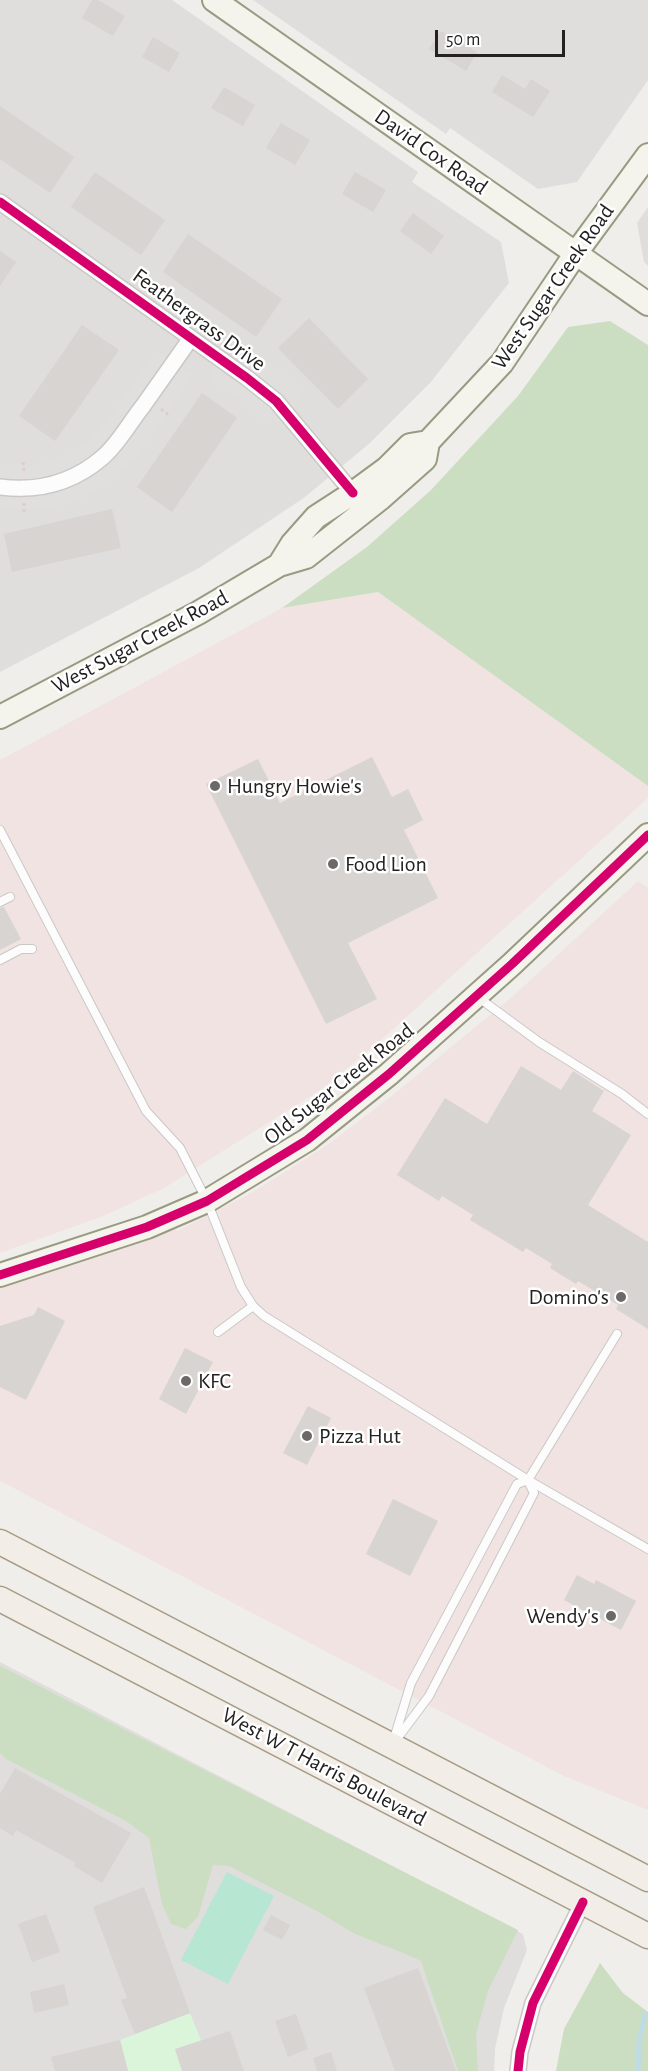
<!DOCTYPE html>
<html>
<head>
<meta charset="utf-8">
<style>
	body { margin:0 }
	#map { position:relative; width:648px; height:2071px; overflow:hidden; background:#f0eeeb; font-family:"Alegreya Sans",sans-serif }
	canvas { display:block }
	.scale { position:absolute; left:435px; top:30px; width:130px; height:27px; box-sizing:border-box; border:3px solid #222; border-top:0; padding-left:8px; font-size:18px; line-height:21px; white-space:nowrap; color:#222; -webkit-text-stroke:4px #fff; paint-order:stroke }
</style>
</head>
<body>
<div id="map">
<canvas width="648" height="2071"></canvas>
<div class="scale">50 m</div>
</div>
<script>
const g = document.querySelector('canvas').getContext('2d');
g.lineJoin = 'round';
function paint(path, color) { g.fillStyle = color; g.fill(path, 'evenodd'); }
function stroke(path, color, width, dash) { g.strokeStyle = color; g.lineWidth = width; g.lineCap = dash ? 'butt' : 'round'; g.setLineDash(dash || []); g.stroke(path); }
function write(font, color, halo, rows, align = 'center') {
  g.font = font + ' "Alegreya Sans",sans-serif'; g.lineWidth = 5; g.setLineDash([]); g.textBaseline = 'middle'; g.strokeStyle = halo; g.fillStyle = color; for (const [text, x, y, turn = 0] of rows) {
    g.save(); g.translate(x, y); g.rotate((+turn || 0) * Math.PI / 180); g.textAlign = isNaN(turn) ? turn : align; if (halo) g.strokeText(text, 0, 0); g.fillText(text, 0, 0); g.restore();
  }
}
paint(new Path2D(`
	M0,0H172L418,172L412,182L501,242L509,283L430,383L370,443L305,497L199,568L0,672Z
	M253,0H648V80L577,182L538,189L450,128L446,134Z
	M648,207V266L644,262L637,223Z
	M0,1662L523,1934L527,1950L504,2008L495,2049L494,2071H0Z`), '#dfdedc');
paint(new Path2D(`
	M378,592L648,786V798L380,1041L322,1089L164,1188L101,1217L0,1253V760L282,608Z
	M638,881L648,888V1810L564,1776L0,1481V1288L173,1224L177,1231L253,1192L326,1146L394,1094L513,996Z`), '#f1e3e1');
paint(new Path2D(`
	M610,321L648,345V786L378,592L282,608L367,547L431,490L518,396L568,327Z
	M0,1666L518,1930L488,1991L476,2034L478,2071H458L421,1961L401,1952L355,1934L317,1911L229,1866L213,1865L198,1917L186,1929L171,1924L162,1904L149,1838L126,1821L6,1759L0,1753Z
	M600,1963L623,1993L648,2012V2071H556L564,2029Z`), '#cbdec1');
paint(new Path2D(`
	M190,2013L201,2040L182,2071H128L120,2040Z`), '#daf5da');
paint(new Path2D(`
	M227,1872L274,1896L228,1984L181,1960Z`), '#b7e6d2');
paint(new Path2D(`
	M200,317L279,371L303,394L291,405L274,414L265,422L257,413L244,403L208,379L216,367L197,354L192,330Z
	M156,351L193,376L136,458L95,492L81,498L59,506L39,509L0,510V464L29,465L45,462L73,452L89,440L105,424Z`), '#e0dfde');
stroke(new Path2D(`
	M638,2071L639,2040L645,2014`), '#bfdbe3', 5);
paint(new Path2D(`
	M92,0H98L125,16L113,36L82,18Z
	M441,31L477,52L466,71L429,49Z
	M153,37L180,53L169,72L142,57Z
	M502,75L525,89L531,79L550,91L533,117L492,92Z
	M224,87L255,105L243,126L211,108Z
	M0,106L74,157L50,193L0,159Z
	M281,123L310,140L295,165L266,148Z
	M95,172L165,220L141,255L71,207Z
	M355,172L386,190L373,212L342,194Z
	M413,213L444,236L431,254L400,231Z
	M188,234L282,299L256,337L163,272Z
	M0,251L16,262L0,286Z
	M309,318L368,379L338,409L278,348Z
	M82,325L119,350L55,441L19,416Z
	M202,393L237,418L172,512L137,487Z
	M112,509L121,548L12,572L4,534Z
	M372,757L392,797L408,789L423,820L404,830L438,898L348,943L377,999L326,1024L206,784L258,759L280,803Z
	M4,907L21,939L0,950V908Z
	M521,1066L561,1090L573,1071L604,1091L592,1111L631,1135L588,1205L648,1242V1329L616,1309L618,1305L578,1281L576,1284L550,1268L552,1264L526,1248L523,1252L470,1220L473,1215L442,1196L439,1201L397,1175L445,1098L487,1124Z
	M38,1307L65,1321L26,1400L0,1387V1326L34,1315Z
	M185,1348L213,1362L186,1414L159,1399Z
	M308,1406L331,1418L307,1465L283,1453Z
	M393,1499L438,1521L410,1576L366,1554Z
	M577,1575L594,1584L596,1580L636,1601L621,1630L564,1600Z
	M15,1768L131,1833L102,1883L74,1866L76,1863L16,1830L13,1836L0,1828V1794Z
	M144,1887L190,2013L135,2034L121,2000L127,1998L93,1907Z
	M46,1914L60,1952L32,1962L18,1924Z
	M271,1915L290,1925L282,1940L263,1930Z
	M418,1968L456,2071H395L364,1988Z
	M64,1984L69,2005L34,2013L30,1992Z
	M296,2014L308,2049L288,2057L275,2021Z
	M230,2031L244,2071H182L175,2049Z
	M120,2040L128,2071H55L51,2057Z
	M331,2052L337,2071H317L313,2058Z`), '#d7d4d2');
const lane = new Path2D(`
	M0,830L146,1111L180,1148L207,1201L241,1287L253,1306L264,1316L528,1480L648,1549
	M0,902L10,897
	M0,960L21,949H32
	M479,998L539,1042L622,1094L648,1114
	M218,1332L253,1306
	M396,1740L429,1696L534,1493L528,1481
	M393,1742L411,1683L517,1484L528,1480L617,1334`);
const street = new Path2D(`
	M0,202L247,378L276,401L353,493
	M0,487C39,492 73,483 103,457C119,443 130,422 143,406C159,383 175,361 191,338
	M518,2071L520,2052L533,2003L583,1902`);
const secondary = new Path2D(`
	M214,0L648,304
	M279,565L292,544L316,517L353,493L387,468L410,445L428,442
	M0,717L198,613L279,565L306,557L381,498L425,459L428,442L502,363L576,253L648,155
	M0,1275L147,1227L207,1201L307,1140L389,1074L512,964L648,835`);
const primary = new Path2D(`
	M0,1542L648,1879
	M0,1599L648,1936`);
stroke(lane, '#c9c8c7', 10);
stroke(street, '#c9c8c7', 18);
stroke(secondary, '#999a82', 26);
stroke(primary, '#a79c86', 27);
stroke(new Path2D(`
	M161,409L170,416
	M23,462L24,472
	M24,503V514`), '#dccecd', 3, [3, 3]);
stroke(lane, '#fdfcfc', 8);
stroke(street, '#fdfcfc', 15);
stroke(secondary, '#f4f4ed', 22);
stroke(primary, '#f3ede7', 24);
stroke(new Path2D(`
	M0,202L247,378L276,401L353,493
	M0,1275L147,1227L207,1201L307,1140L389,1074L512,964L648,835
	M518,2071L520,2052L533,2003L583,1902`), '#d6006c', 9);
for (const [x, y, r, color] of [
	[215,786,6,"#6a6968"],
	[333,864,6,"#6a6968"],
	[621,1297,6,"#6a6968"],
	[186,1381,6,"#6a6968"],
	[307,1436,6,"#6a6968"],
	[611,1616,6,"#6a6968"]
]) { const dot = new Path2D(); dot.arc(x, y, r, 0, 2 * Math.PI); g.fillStyle = color; g.fill(dot); stroke(dot, '#fff', 2); }
write('22px', '#222', '#fff', [
	["David Cox Road",431,152,35],
	["West Sugar Creek Road",553,287,-55],
	["Feathergrass Drive",199,320,36],
	["West Sugar Creek Road",140,642,-28],
	["Old Sugar Creek Road",339,1084,-38],
	["West W T Harris Boulevard",324,1767,28]
]);
write('22px', '#222', '#fff', [
	["Hungry Howie's",227,786],
	["Food Lion",345,864],
	["Domino's",609,1297,"right"],
	["KFC",198,1381],
	["Pizza Hut",319,1436],
	["Wendy's",599,1616,"right"]
], 'left');
</script>
</body>
</html>
